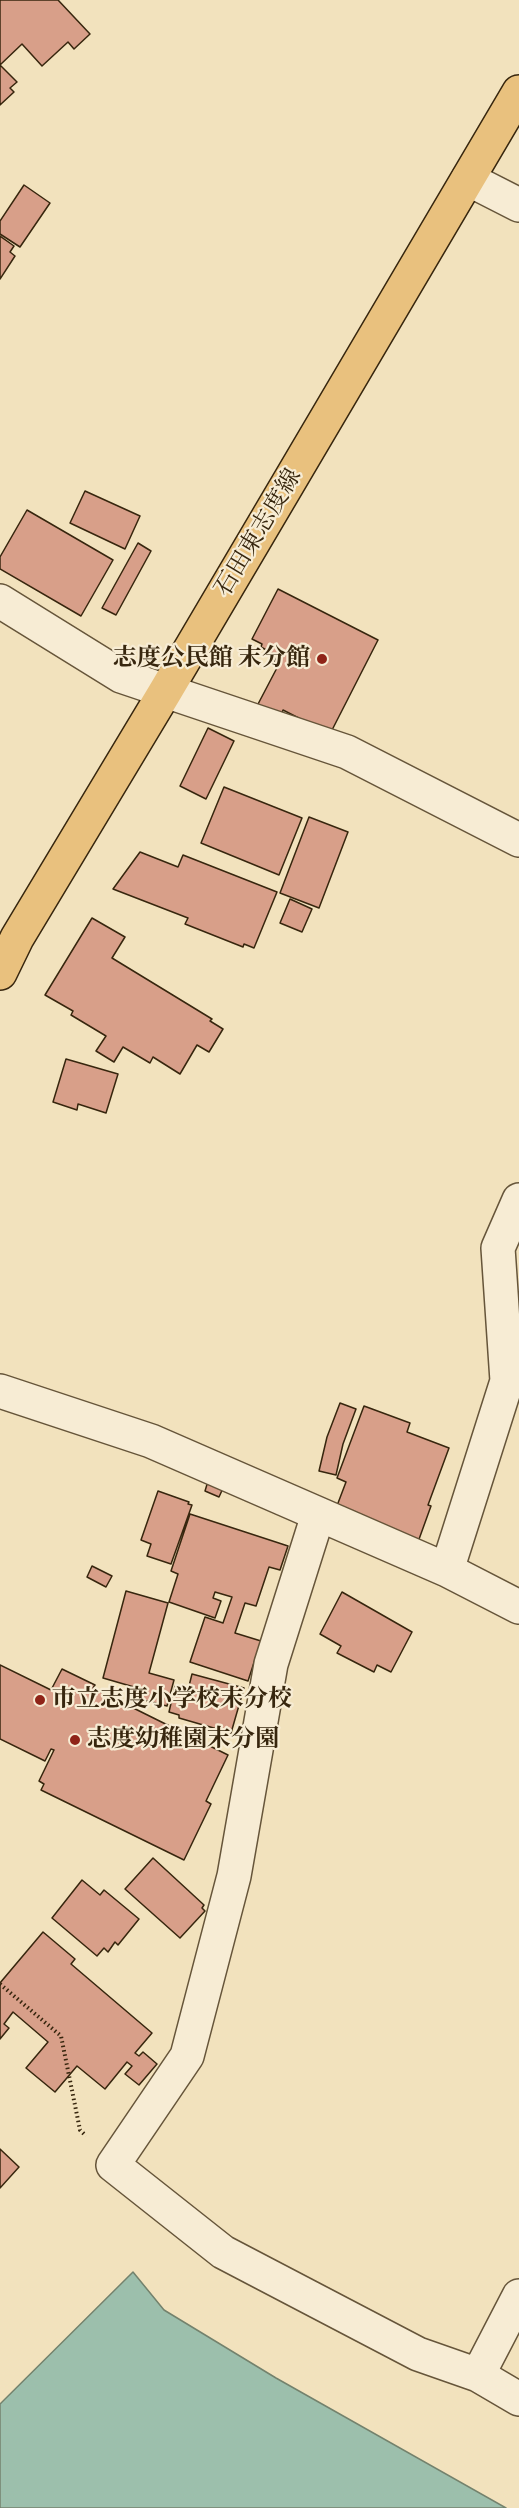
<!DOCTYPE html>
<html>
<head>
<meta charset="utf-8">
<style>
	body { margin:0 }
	canvas { display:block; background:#f2e2bd }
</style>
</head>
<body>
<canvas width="519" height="2508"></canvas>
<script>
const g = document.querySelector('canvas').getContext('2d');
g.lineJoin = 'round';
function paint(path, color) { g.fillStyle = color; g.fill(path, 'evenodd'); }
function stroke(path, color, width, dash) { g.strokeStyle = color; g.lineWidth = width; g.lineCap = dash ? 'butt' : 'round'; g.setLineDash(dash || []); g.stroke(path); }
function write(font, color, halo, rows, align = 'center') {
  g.font = font + ' "IM FELL Great Primer","Noto Serif JP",serif'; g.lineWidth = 4.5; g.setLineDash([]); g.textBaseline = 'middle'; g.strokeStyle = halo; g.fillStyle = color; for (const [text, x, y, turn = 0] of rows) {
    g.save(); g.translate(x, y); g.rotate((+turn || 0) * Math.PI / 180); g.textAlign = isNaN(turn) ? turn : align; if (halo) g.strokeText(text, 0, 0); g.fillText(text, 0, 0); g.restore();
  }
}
const water = new Path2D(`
	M133,2272L164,2310L276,2378L506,2508H0V2404Z`);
paint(water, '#9cbfac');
stroke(water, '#74826d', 1.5);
const building = new Path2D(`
	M0,0H58L90,34L74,49L68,42L42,66L22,44L0,65L17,82L10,88L14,92L0,105Z
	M24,185L50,203L20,247L0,234V221Z
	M0,236L14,246L10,252L15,256L0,279Z
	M85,491L140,516L125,549L70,523Z
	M27,510L113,560L81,616L0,569V557Z
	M138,543L151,551L116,615L102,608Z
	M278,589L378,640L330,734L283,710L280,718L257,706L279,664L274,662L277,656L261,647L262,644L252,639Z
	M208,728L234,741L206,799L180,786Z
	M224,787L302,818L279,875L201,843Z
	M309,817L348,832L319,908L280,893Z
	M140,852L178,867L183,855L277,892L254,948L244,944L243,947L185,924L188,918L113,889Z
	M290,899L312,909L302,932L280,923Z
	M92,918L125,937L112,958L212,1019L210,1021L223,1029L209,1052L197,1045L180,1074L153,1057L150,1063L123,1047L114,1062L96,1051L106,1036L71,1015L73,1011L45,995Z
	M66,1059L118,1074L106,1113L78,1104L77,1110L53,1102Z
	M340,1403L356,1409L343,1444L336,1475L319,1471L327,1437Z
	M364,1406L410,1423L407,1432L449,1448L428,1505L431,1506L418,1542L335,1511L346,1482L337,1478Z
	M208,1481L224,1486L219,1497L205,1491Z
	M158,1491L189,1502L188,1504L192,1505L171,1564L147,1556L151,1544L141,1540Z
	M190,1514L288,1546L280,1570L269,1567L256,1606L245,1603L235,1633L261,1641L248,1681L190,1662L205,1617L223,1623L232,1597L215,1592L213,1598L221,1601L215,1618L169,1602L178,1574L171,1571Z
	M92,1566L112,1576L106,1587L87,1577Z
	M126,1591L168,1603L149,1673L174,1680L167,1706L132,1697L134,1687L103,1678Z
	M342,1592L412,1632L391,1672L377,1665L374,1672L337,1653L341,1646L320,1634Z
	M0,1665L51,1690L62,1669L95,1685L93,1688L228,1755L206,1801L211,1804L184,1860L41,1790L44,1784L39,1781L54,1750L51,1749L45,1761L0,1739Z
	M192,1674L244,1688L231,1733L179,1718V1715L169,1712L175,1686L188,1690Z
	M153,1858L204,1905L202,1908L205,1911L180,1938L125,1889Z
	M82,1880L100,1895L104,1890L139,1919L118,1945L115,1942L108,1952L104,1948L97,1956L52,1918Z
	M43,1932L75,1959L71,1964L152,2033L135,2053L139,2056L143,2052L157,2064L139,2085L125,2074L132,2066L127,2062L105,2089L77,2066L55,2092L26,2068L48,2042L13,2012L4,2024L9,2028L0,2039V1983Z
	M0,2149L19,2167L0,2188Z`);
paint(building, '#d89f89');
stroke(building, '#37260e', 1.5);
const minor = new Path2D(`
	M468,179L519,205
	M0,601L121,676L347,752L519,840
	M0,1391L151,1441L447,1570L519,1607
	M318,1515L271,1664L234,1876L187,2056L113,2165L223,2252L418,2354L478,2375L519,2399
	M447,1570L507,1381L498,1248L519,1200
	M478,2375L519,2296`);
const major = new Path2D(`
	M0,973L17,938L165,692L519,92`);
stroke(minor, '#66553a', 36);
stroke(major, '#37260e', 36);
stroke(new Path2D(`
	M0,1984L61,2036L80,2130L86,2136`), '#37260e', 4, [1.5, 3]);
stroke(minor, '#f7ecd4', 33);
stroke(major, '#e9c17e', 33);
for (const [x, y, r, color] of [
	[322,659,6,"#8f2418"],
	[40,1700,6,"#8f2418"],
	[75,1740,6,"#8f2418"]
]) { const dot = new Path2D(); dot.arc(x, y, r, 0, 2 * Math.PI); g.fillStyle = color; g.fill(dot); stroke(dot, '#f7ecd4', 2); }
write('24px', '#37260e', '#f7ecd4', [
	["石田東志度線",259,533,-59]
]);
write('bold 24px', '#37260e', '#f7ecd4', [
	["志度公民館 末分館",310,659,"right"],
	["市立志度小学校末分校",52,1700],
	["志度幼稚園末分園",87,1740]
], 'left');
</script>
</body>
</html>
